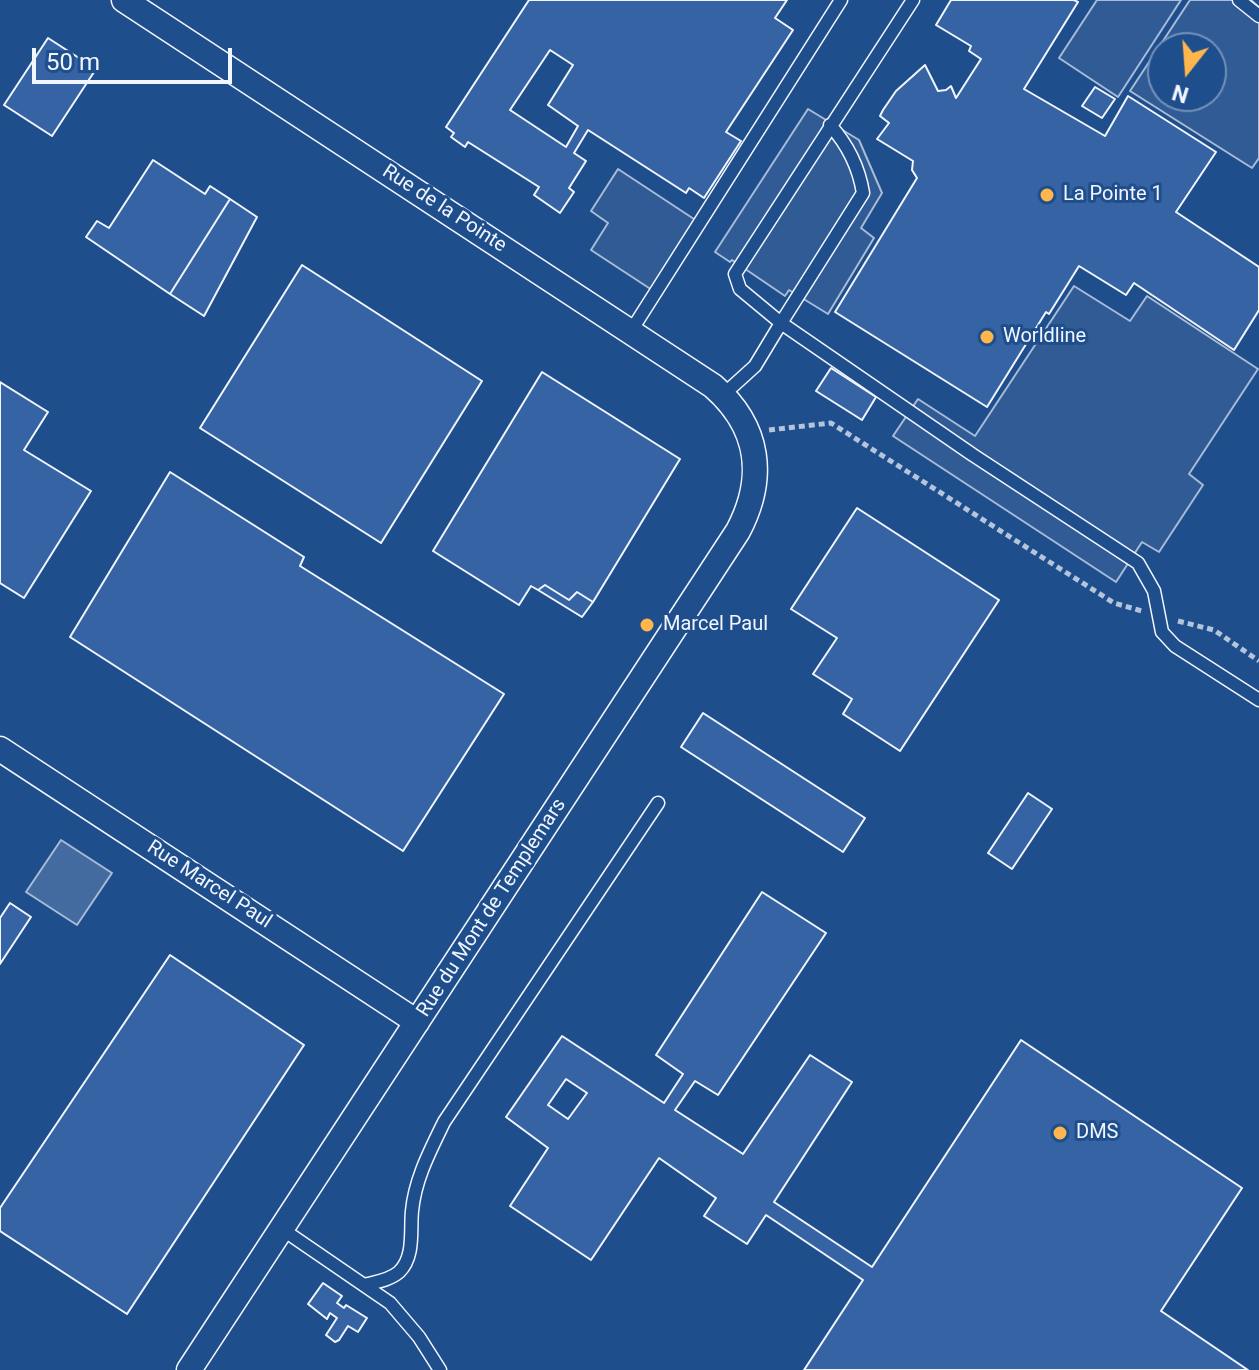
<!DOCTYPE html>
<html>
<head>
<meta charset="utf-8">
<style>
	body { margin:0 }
	#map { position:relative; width:1259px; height:1370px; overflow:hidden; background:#1f4e8c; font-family:Roboto,sans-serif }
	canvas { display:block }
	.north { position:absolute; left:1147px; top:32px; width:80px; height:80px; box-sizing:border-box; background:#1f4e8c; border:2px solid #7391ba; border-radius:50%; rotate:197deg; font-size:22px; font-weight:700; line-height:32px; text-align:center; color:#f2f6ff }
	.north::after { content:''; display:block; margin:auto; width:28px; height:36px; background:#ffb74d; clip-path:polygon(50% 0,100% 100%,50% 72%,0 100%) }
	.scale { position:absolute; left:32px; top:48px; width:200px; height:36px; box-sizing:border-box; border:4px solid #f2f6ff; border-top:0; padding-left:10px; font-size:24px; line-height:28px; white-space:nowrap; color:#f2f6ff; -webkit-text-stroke:6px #1f4e8c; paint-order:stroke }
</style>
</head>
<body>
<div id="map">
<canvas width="1259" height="1370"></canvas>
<div class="north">N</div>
<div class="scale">50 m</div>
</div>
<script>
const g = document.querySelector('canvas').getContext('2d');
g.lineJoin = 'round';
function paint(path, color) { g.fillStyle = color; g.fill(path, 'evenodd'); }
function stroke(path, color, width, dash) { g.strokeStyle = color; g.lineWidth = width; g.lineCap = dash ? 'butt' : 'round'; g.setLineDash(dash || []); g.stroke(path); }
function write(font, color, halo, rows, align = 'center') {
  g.font = font + ' Roboto,sans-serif'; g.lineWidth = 6; g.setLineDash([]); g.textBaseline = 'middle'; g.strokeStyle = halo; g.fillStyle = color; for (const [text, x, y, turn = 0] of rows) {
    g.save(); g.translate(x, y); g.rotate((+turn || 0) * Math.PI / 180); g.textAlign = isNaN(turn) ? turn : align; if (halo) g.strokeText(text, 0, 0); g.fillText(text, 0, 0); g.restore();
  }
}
const built = new Path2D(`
	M1097,0H1181L1118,97L1059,58Z
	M1190,0H1251L1259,7V158L1252,168L1130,91ZM1163,48H1211V96H1163Z
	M808,109L859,140L882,193L861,228L874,238L828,314L789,290L785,296L732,260L730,262L715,252Z
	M618,169L697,221L652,290L591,250L608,223L591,211Z
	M1074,286L1130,321L1147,296L1258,369L1189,474L1203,485L1159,552L1142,542L1116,582L893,436L918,399L975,436Z`);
paint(built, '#305b95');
stroke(built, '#a8bbd7', 2);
const water = new Path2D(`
	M61,840L112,873L77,925L26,892Z`);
paint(water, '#446ba0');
stroke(water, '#a8bbd7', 2);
const building = new Path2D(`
	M529,0H787L775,18L793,30L726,132L741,141L704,198L689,188L686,193L588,130L574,153L586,161L569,188L574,192L560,213L534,195L539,187L468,142L465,147L451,137L454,133L446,127ZM550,50L573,65L548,105L578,126L566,147L510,110Z
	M951,0H1074L1078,2L1024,89L1105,136L1128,96L1216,152L1176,212L1259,267V310L1234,350L1134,283L1126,295L1079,266L1049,314L1046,312L987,407L835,312L917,178L912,170L913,161L877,139L889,123L880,116L883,110L896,91L925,65L938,91L946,90L951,86L956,98L981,59L969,51L971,46L936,25Z
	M48,38L96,69L52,136L4,105Z
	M1095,87L1115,99L1102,118L1082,106Z
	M153,160L205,194L210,186L230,199L170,294L86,237L97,221L109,228Z
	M230,199L257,217L204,316L170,294Z
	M302,265L482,381L381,543L200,428Z
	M831,368L876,397L862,420L816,391Z
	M542,372L680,459L593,602L577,592L569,600L545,585L538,590L531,586L519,605L433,551Z
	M0,382L48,412L24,450L91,491L24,598L0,583Z
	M170,472L304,557L300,566L504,694L403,851L70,637Z
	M857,508L999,600L900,751L843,714L852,699L813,674L837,638L791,609Z
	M545,585L569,600L577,592L593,602L582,617L538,590Z
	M703,713L865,818L843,852L681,747Z
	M1028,793L1052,809L1012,869L988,853Z
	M762,892L826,933L718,1095L695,1081L675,1110L743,1154L810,1055L852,1082L774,1202L872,1267L1021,1040L1242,1188L1161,1311L1248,1370H804L863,1280L766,1215L747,1244L704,1216L716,1198L659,1158L591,1260L510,1206L548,1148L506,1117L562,1036L664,1103L683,1074L656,1055ZM566,1079L587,1093L568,1119L548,1105Z
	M10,903L31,917L0,964V918Z
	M170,955L304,1045L127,1314L0,1231V1208Z
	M323,1283L342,1296L337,1303L344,1308L346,1305L367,1318L358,1332L348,1326L339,1340L335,1342L326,1335L337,1318L330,1313L327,1319L308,1304Z`);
paint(building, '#3563a3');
stroke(building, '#f2f6ff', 2);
const service = new Path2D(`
	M1239,0L1259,16
	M830,125C847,144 859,168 863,193L781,323L740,289L735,274L913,0
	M631,331L841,0
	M723,395L755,366L781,323L973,455L1138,563L1154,591L1162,632L1175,646L1259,700
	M282,1229L390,1303L419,1337L440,1370
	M364,1285C376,1282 390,1280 399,1272C415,1257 410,1230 412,1211C415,1179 430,1151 444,1122L658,803`);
const minor = new Path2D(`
	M124,0L713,386C760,427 766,478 738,531L189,1370
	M0,749L417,1022`);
stroke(service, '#f2f6ff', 15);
stroke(minor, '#f2f6ff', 27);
stroke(new Path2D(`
	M769,430L831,423L1114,603L1142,611
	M1178,621L1214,630L1259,661`), '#b3c4dc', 5, [6, 4]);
stroke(service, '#1f4e8c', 12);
stroke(minor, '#1f4e8c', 24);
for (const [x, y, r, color] of [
	[1047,195,8,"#ffb74d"],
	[987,337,8,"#ffb74d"],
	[647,625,8,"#ffb74d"],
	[1060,1133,8,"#ffb74d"]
]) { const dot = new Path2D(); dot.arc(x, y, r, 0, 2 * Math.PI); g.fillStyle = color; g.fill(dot); stroke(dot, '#1f4e8c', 3); }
write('20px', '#f2f6ff', '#1f4e8c', [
	["La Pointe 1",1063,195],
	["Worldline",1003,337],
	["Marcel Paul",663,625],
	["DMS",1076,1133]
], 'left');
write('20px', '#f2f6ff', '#1f4e8c', [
	["Rue de la Pointe",444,209,33],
	["Rue Marcel Paul",209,885,33],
	["Rue du Mont de Templemars",492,908,-57]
]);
</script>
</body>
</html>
